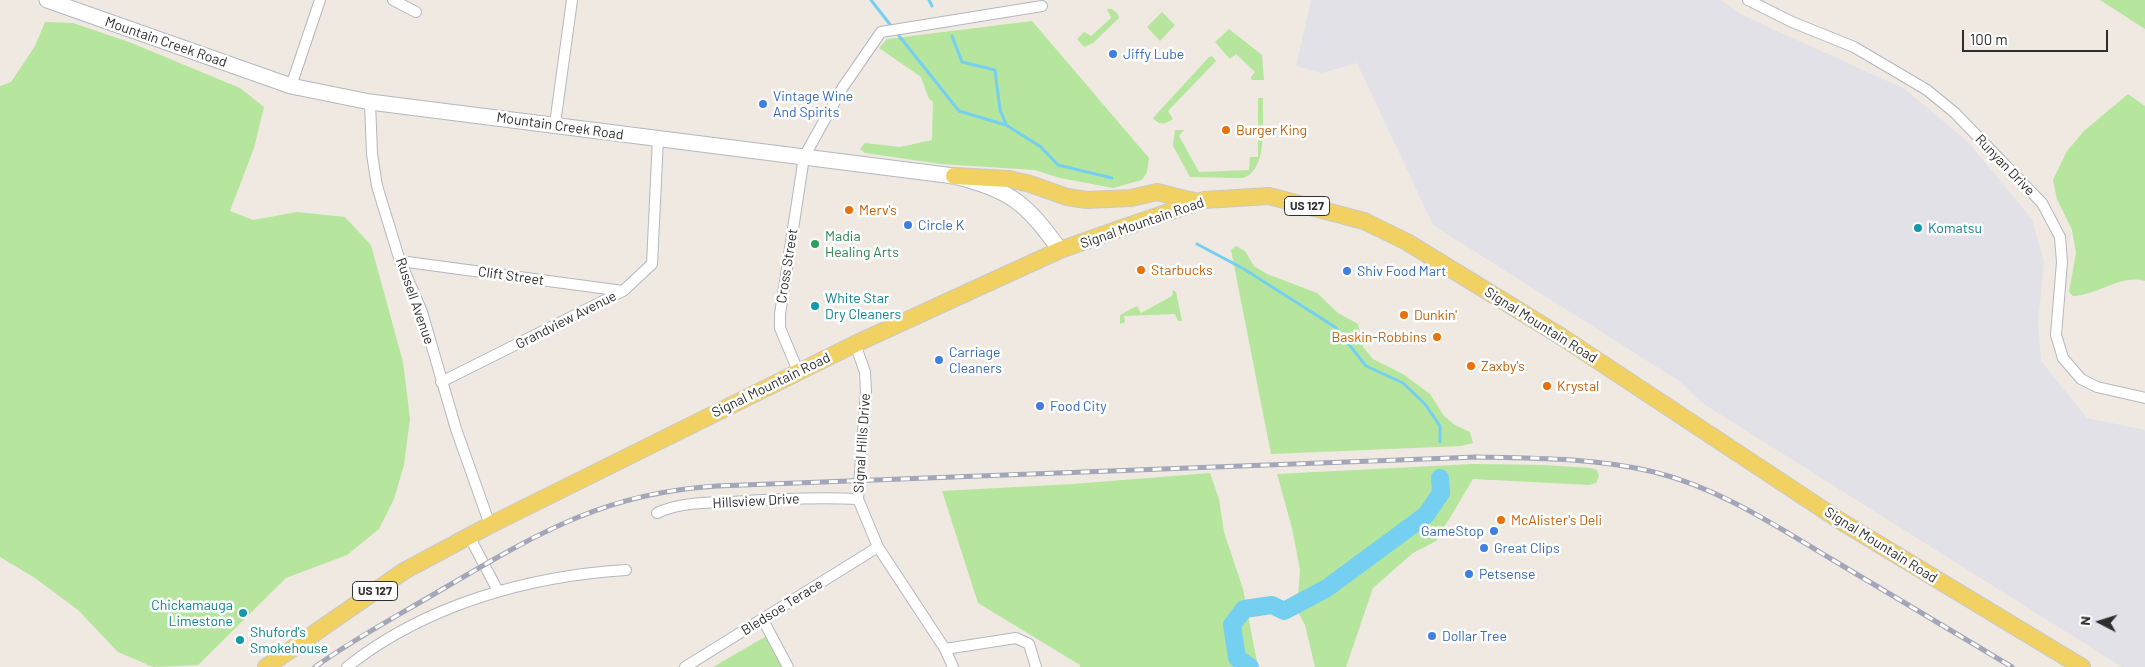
<!DOCTYPE html>
<html>
<head>
<meta charset="utf-8">
<style>
	body { margin:0 }
	#map { position:relative; width:2145px; height:667px; overflow:hidden; background:#efe9e1; font-family:Barlow,sans-serif }
	canvas { display:block }
	.north { position:absolute; left:2075px; top:597px; width:50px; height:50px; -webkit-text-stroke:4px #fff; paint-order:stroke; rotate:275deg; font-size:14px; font-weight:700; line-height:20px; text-align:center; color:#2e2e2e }
	.north::after { content:''; display:block; margin:auto; width:18px; height:22px; background:#2e2e2e; clip-path:polygon(50% 0,100% 100%,50% 72%,0 100%) }
	.scale { position:absolute; left:1962px; top:30px; width:146px; height:22px; box-sizing:border-box; border:2px solid #2e2e2e; border-top:0; padding-left:6px; font-size:15px; line-height:18px; white-space:nowrap; color:#2e2e2e; -webkit-text-stroke:4px #fff; paint-order:stroke }
</style>
</head>
<body>
<div id="map">
<canvas width="2145" height="667"></canvas>
<div class="north">N</div>
<div class="scale">100 m</div>
</div>
<script>
const g = document.querySelector('canvas').getContext('2d');
g.lineJoin = 'round';
function paint(path, color) { g.fillStyle = color; g.fill(path, 'evenodd'); }
function stroke(path, color, width, dash) { g.strokeStyle = color; g.lineWidth = width; g.lineCap = dash ? 'butt' : 'round'; g.setLineDash(dash || []); g.stroke(path); }
function write(font, color, halo, rows, align = 'center') {
  g.font = font + ' Barlow,sans-serif'; g.lineWidth = 5; g.setLineDash([]); g.textBaseline = 'middle'; g.strokeStyle = halo; g.fillStyle = color; for (const [text, x, y, turn = 0] of rows) {
    g.save(); g.translate(x, y); g.rotate((+turn || 0) * Math.PI / 180); g.textAlign = isNaN(turn) ? turn : align; if (halo) g.strokeText(text, 0, 0); g.fillText(text, 0, 0); g.restore();
  }
}
paint(new Path2D(`
	M1311,0H1721L1742,15L1905,89L1967,141L2032,219L2044,262L2038,322L2041,361L2087,418L2145,430V667H2122L1702,403L1679,381L1433,225L1357,63L1322,73L1296,66Z`), '#e3e1e8');
paint(new Path2D(`
	M2100,0H2145V29Z
	M1107,9H1112L1118,14L1119,18L1093,43L1084,47L1077,39L1084,32L1091,36L1111,18Z
	M1162,12L1175,25L1160,41L1147,27Z
	M1032,21L1149,158L1147,172L1142,180L1113,188L1060,178L1035,170L941,164L865,153L860,149L865,143L900,147L932,140L933,102L929,99L921,77L879,48L887,39Z
	M45,22L73,23L129,42L240,88L264,107L254,148L230,211L253,220L297,212L345,217L371,245L403,362L410,419L404,465L394,499L379,529L347,555L286,578L198,665L153,667L118,652L78,610L35,578L0,557V86L11,82L35,46Z
	M1229,29L1262,55L1264,80H1252L1251,77L1255,72L1236,54L1230,59L1215,42Z
	M1212,56L1216,61L1168,111L1173,119C1165,124 1160,126 1153,118L1209,57Z
	M2128,94L2145,106V281C2120,274 2097,296 2073,296L2069,292L2076,253L2072,230L2057,199L2053,180L2067,151L2084,131Z
	M1258,98H1263C1262,120 1269,170 1243,178L1190,177L1173,146L1175,130H1184L1179,136L1199,172L1249,170L1250,157H1258Z
	M1236,246L1245,251L1254,266L1267,274L1317,293L1338,313L1358,324L1363,347L1373,359L1403,374L1430,394L1444,416L1455,425L1470,432L1473,443L1461,446L1271,454L1231,250Z
	M1173,290L1176,292L1182,321H1178L1175,314L1124,316L1125,322L1120,324V315L1137,306L1141,313L1172,296Z
	M1472,464L1544,465L1591,468L1597,470L1599,476L1596,483L1589,485L1473,479L1436,541L1413,553L1373,588L1346,667H1315L1305,625L1297,610L1300,570L1292,528L1277,474Z
	M1210,473L1219,499L1224,532L1243,589L1258,667H1080V665L978,603L942,491L1073,484Z
	M770,634L784,667H713Z`), '#b6e59e');
stroke(new Path2D(`
	M871,0L892,27
	M929,0L932,6
	M896,32L959,111L1006,125L1041,147L1058,165L1112,178
	M952,36L962,62L995,70L1000,110L1006,124
	M1197,244L1244,269L1335,327L1366,366L1403,383L1425,404L1440,426V442`), '#75cff0', 3);
stroke(new Path2D(`
	M1250,667L1237,658L1232,625L1244,609L1272,605L1284,611L1327,588L1426,515L1441,493L1440,478`), '#75cff0', 18);
const minor = new Path2D(`
	M393,0L416,12
	M1748,0L1792,22L1854,47L1927,90L1955,113L2042,203L2060,237L2062,262L2056,335L2063,358L2081,379L2097,387L2145,398
	M291,86L320,0
	M370,102L372,154L377,186L400,261L422,312L456,429L490,525
	M555,124L572,0
	M400,261L623,291
	M855,344L865,372L866,392L858,499L878,547L945,649L953,667
	M798,371L780,328V314L804,157L843,87L881,32L1042,6
	M441,382L623,291L652,264L658,138
	M657,513C680,502 707,503 732,502C774,499 815,497 858,499
	M469,536L498,591
	M763,620L788,667
	M945,649L1016,638L1029,644L1036,667
	M347,667C425,605 528,576 626,570
	M685,667L878,547`);
const secondary = new Path2D(`
	M47,0L291,86L370,102L954,176C1011,190 1026,203 1060,250`);
const primary = new Path2D(`
	M954,176L1009,179L1030,184L1067,197L1087,200L1131,198L1157,192L1198,202
	M266,667L404,571L490,525L855,344L1060,250L1122,228L1204,200L1269,196L1364,221L1407,242L1562,337L1842,522L2082,667`);
stroke(minor, '#b4b7c1', 12);
stroke(secondary, '#b4b7c1', 17);
stroke(primary, '#c9c9c9', 18);
stroke(minor, '#fff', 10);
stroke(secondary, '#fff', 15);
stroke(primary, '#f2d163', 16);
const rail = new Path2D(`
	M315,667C355,638 399,615 441,590C537,534 603,493 717,486L1477,457C1536,458 1596,458 1654,472C1719,488 1776,526 1833,560C1893,596 1952,631 2012,667`);
stroke(rail, '#a3a6b8', 5);
stroke(rail, '#fff', 3, [9]);
for (const [x, y, r, color] of [
	[1113,54,5,"#3f7fe0"],
	[763,104,5,"#3f7fe0"],
	[1226,130,5,"#e8710a"],
	[849,210,5,"#e8710a"],
	[908,225,5,"#3f7fe0"],
	[1918,228,5,"#0f9aa8"],
	[815,244,5,"#2e9e5b"],
	[1141,270,5,"#e8710a"],
	[1347,271,5,"#3f7fe0"],
	[815,306,5,"#0f9aa8"],
	[1404,315,5,"#e8710a"],
	[1437,337,5,"#e8710a"],
	[939,360,5,"#3f7fe0"],
	[1471,366,5,"#e8710a"],
	[1547,386,5,"#e8710a"],
	[1040,406,5,"#3f7fe0"],
	[1501,520,5,"#e8710a"],
	[1494,531,5,"#3f7fe0"],
	[1484,548,5,"#3f7fe0"],
	[1469,574,5,"#3f7fe0"],
	[243,613,5,"#0f9aa8"],
	[1432,636,5,"#3f7fe0"],
	[240,640,5,"#0f9aa8"]
]) { const dot = new Path2D(); dot.arc(x, y, r, 0, 2 * Math.PI); g.fillStyle = color; g.fill(dot); stroke(dot, '#fff', 2); }
for (const [x, y, w] of [
	[1307,206,45],
	[375,591,45]
]) { const box = new Path2D(); box.roundRect(x - w / 2, y - 9.5, w, 19, 4); g.fillStyle = '#fff'; g.fill(box); stroke(box, '#2e2e2e', 1); }
write('bold 12px', '#2e2e2e', null, [
	["US 127",1307,206],
	["US 127",375,591]
]);
write('14px', '#2e2e2e', '#fff', [
	["Mountain Creek Road",166,42,19],
	["Mountain Creek Road",560,126,8],
	["Runyan Drive",2005,165,46],
	["Signal Mountain Road",1142,223,-19],
	["Cross Street",787,266,-81],
	["Clift Street",511,276,8],
	["Russell Avenue",415,301,71],
	["Grandview Avenue",566,320,-27],
	["Signal Mountain Road",1541,325,32],
	["Signal Mountain Road",771,385,-26],
	["Signal Hills Drive",862,443,-86],
	["Hillsview Drive",756,501,-3],
	["Signal Mountain Road",1881,545,32],
	["Bledsoe Terace",782,607,-32]
]);
write('14px', '#366cbe', '#fff', [
	["Jiffy Lube",1123,54],
	["Vintage Wine",773,96],
	["And Spirits",773,112],
	["Circle K",918,225],
	["Shiv Food Mart",1357,271],
	["Carriage",949,352],
	["Cleaners",949,368],
	["Food City",1050,406],
	["GameStop",1484,531,"right"],
	["Great Clips",1494,548],
	["Petsense",1479,574],
	["Dollar Tree",1442,636]
], 'left');
write('14px', '#c56008', '#fff', [
	["Burger King",1236,130],
	["Merv's",859,210],
	["Starbucks",1151,270],
	["Dunkin'",1414,315],
	["Baskin-Robbins",1427,337,"right"],
	["Zaxby's",1481,366],
	["Krystal",1557,386],
	["McAlister's Deli",1511,520]
], 'left');
write('14px', '#0d838f', '#fff', [
	["Komatsu",1928,228],
	["White Star",825,298],
	["Dry Cleaners",825,314],
	["Chickamauga",233,605,"right"],
	["Limestone",233,621,"right"],
	["Shuford's",250,632],
	["Smokehouse",250,648]
], 'left');
write('14px', '#27864d', '#fff', [
	["Madia",825,236],
	["Healing Arts",825,252]
], 'left');
</script>
</body>
</html>
